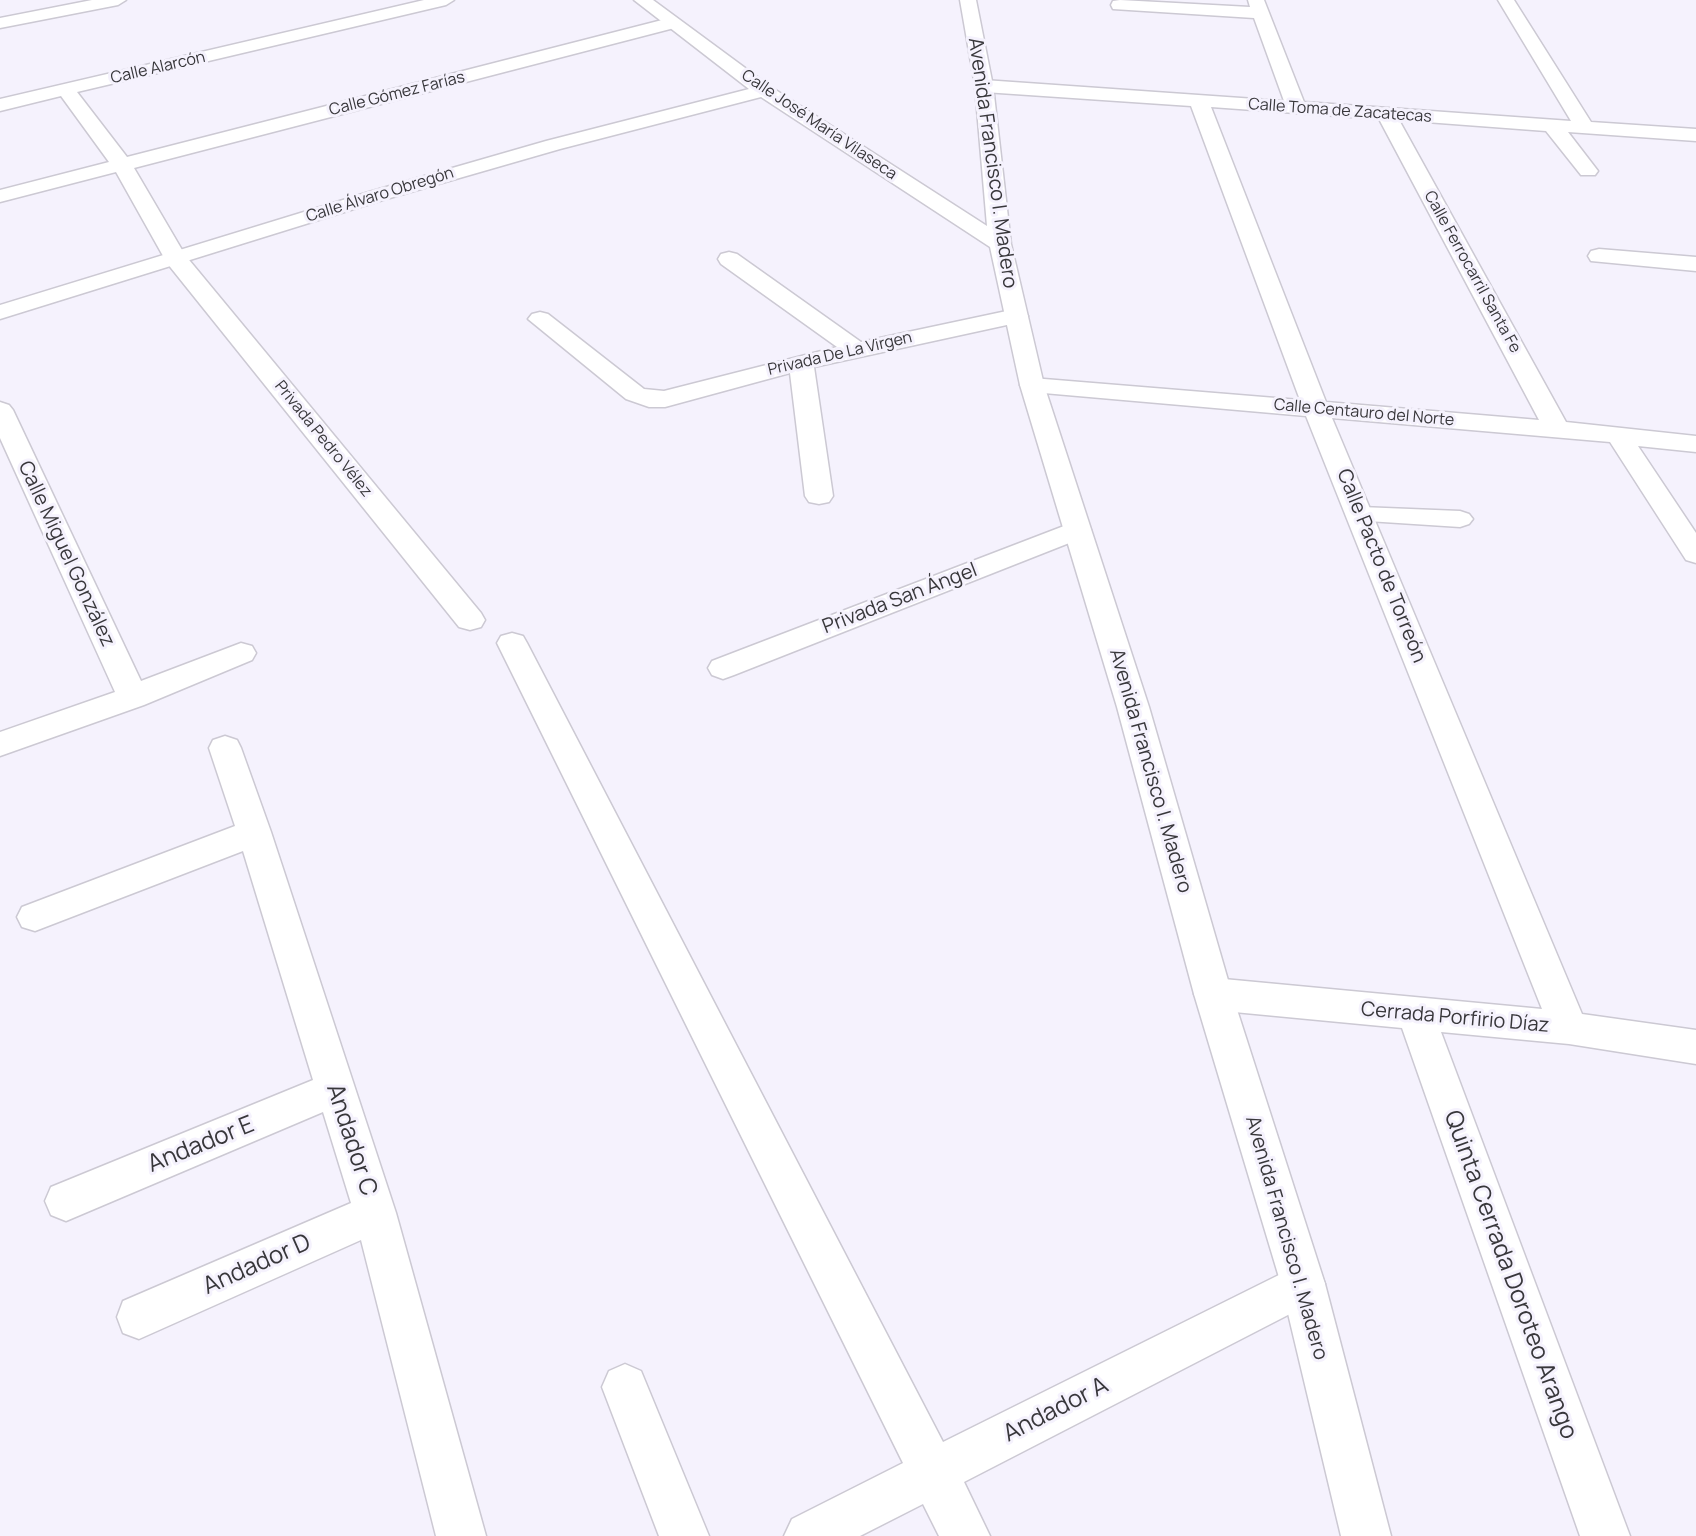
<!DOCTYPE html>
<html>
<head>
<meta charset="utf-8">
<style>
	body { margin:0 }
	canvas { display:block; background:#f5f2fd }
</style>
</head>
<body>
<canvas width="1696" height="1536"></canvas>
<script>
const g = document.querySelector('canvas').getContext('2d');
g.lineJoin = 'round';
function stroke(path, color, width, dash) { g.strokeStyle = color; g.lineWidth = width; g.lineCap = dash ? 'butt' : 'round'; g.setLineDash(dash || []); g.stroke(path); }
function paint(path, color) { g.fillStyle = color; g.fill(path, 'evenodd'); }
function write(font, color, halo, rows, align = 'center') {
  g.font = font + ' Manrope,sans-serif'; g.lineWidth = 6; g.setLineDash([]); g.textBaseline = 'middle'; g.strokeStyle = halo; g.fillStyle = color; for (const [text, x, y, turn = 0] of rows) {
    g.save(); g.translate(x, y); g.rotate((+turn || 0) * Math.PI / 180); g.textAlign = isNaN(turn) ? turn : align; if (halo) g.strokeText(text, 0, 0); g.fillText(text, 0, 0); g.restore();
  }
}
const lane = new Path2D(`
	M1361,507L1460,511L1469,514L1473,519L1469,524L1460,527L1352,520L1348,515L1352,510Z`);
const street = new Path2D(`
	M92,0H126L118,5L0,28V18Z
	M424,0H454L446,5L77,92L127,157L666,19H678L681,23L678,27L134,168L185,255L481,613L485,620L481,627L470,630L459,627L167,263L116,172L0,202V190L109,162L61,96L0,111V99Z
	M1120,0L1250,7L1248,0H1264L1304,102L1571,121L1498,0H1514L1591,122L1696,129V141L1568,132L1598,171L1595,175H1581L1546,131L1399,120L1566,422L1696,436V452L1638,446L1696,533V563L1686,560L1610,442L1332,418L1582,1014L1696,1030V1064L1569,1044L1441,1032L1630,1536H1580L1402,1028L1213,1010L1200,1005L1194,994L1200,983L1213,978L1542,1009L1306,416L1032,392L1023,390L1020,385L1023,380L1032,378L1300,400L1191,106L984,92L977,90L975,86L977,82L984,80L1284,101L1254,18L1113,9L1111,5L1113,1ZM1211,107L1379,119L1539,420L1326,402Z
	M1599,249L1696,257V271L1591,261L1588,256L1591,251Z
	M729,252L737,254L861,342L1016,309L1024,311L1028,316L1024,321L1016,323L814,367L833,496L829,502L819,504L809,502L805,496L790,373L665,407H649L626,399L528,319L532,314L540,312L548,314L644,389L664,391L837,347L721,264L718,259L721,254Z
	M0,402L9,405L13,410L141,681L241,643L252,646L256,653L252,660L144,705L0,756V732L115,692L0,438Z
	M1077,521L1087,524L1091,530L1087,536L734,675L723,679L712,675L708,668L712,661Z
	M512,633L523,636L527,643L943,1442L1303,1263L1319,1269L1325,1284L1319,1299L964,1482L990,1536H939L923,1504L860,1536H784L792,1519L903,1463L497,643L501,636Z
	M225,736L237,740L241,748L271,832L396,1213L486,1536H436L361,1240L139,1339L123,1333L117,1317L123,1301L351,1203L323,1112L66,1221L51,1215L45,1201L51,1187L313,1080L243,851L35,931L22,927L17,917L22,907L235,826L209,748L213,740Z
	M625,1364L641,1371L709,1536H659L602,1387L609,1371Z`);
const secondary = new Path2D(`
	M634,0H653L771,87L987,226L975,86L960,0H976L993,86L1011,244L1044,385L1149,707L1232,994L1325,1284L1391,1536H1341L1281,1284L1194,994L1117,707L1020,385L990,247L761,97L560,149L383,200L0,319V305L369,192L546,141L749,89Z`);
stroke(lane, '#ccc9d3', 3);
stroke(street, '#ccc9d3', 3);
stroke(secondary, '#ccc9d3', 3);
paint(lane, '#fff');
paint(street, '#fff');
paint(secondary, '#fff');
write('16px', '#38373b', '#f5f2fd', [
	["Calle Alarcón",158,68,-13],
	["Calle Gómez Farías",397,94,-14],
	["Calle Toma de Zacatecas",1340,111,4],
	["Calle José María Vilaseca",819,125,34],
	["Calle Álvaro Obregón",380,195,-17],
	["Calle Ferrocarril Santa Fe",1472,272,61],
	["Privada De La Virgen",840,354,-13],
	["Calle Centauro del Norte",1364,413,5],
	["Privada Pedro Vélez",323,439,51]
]);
write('20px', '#38373b', '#f5f2fd', [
	["Avenida Francisco I. Madero",992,163,82],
	["Calle Miguel González",66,554,65],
	["Calle Pacto de Torreón",1381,566,68],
	["Privada San Ángel",900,599,-21],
	["Avenida Francisco I. Madero",1150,771,74],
	["Cerrada Porfirio Díaz",1455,1018,5],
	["Avenida Francisco I. Madero",1286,1238,74]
]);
write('24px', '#38373b', '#f5f2fd', [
	["Andador C",351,1140,72],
	["Andador E",201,1145,-22],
	["Andador D",257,1265,-24],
	["Quinta Cerrada Doroteo Arango",1510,1275,70],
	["Andador A",1056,1410,-27]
]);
</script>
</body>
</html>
